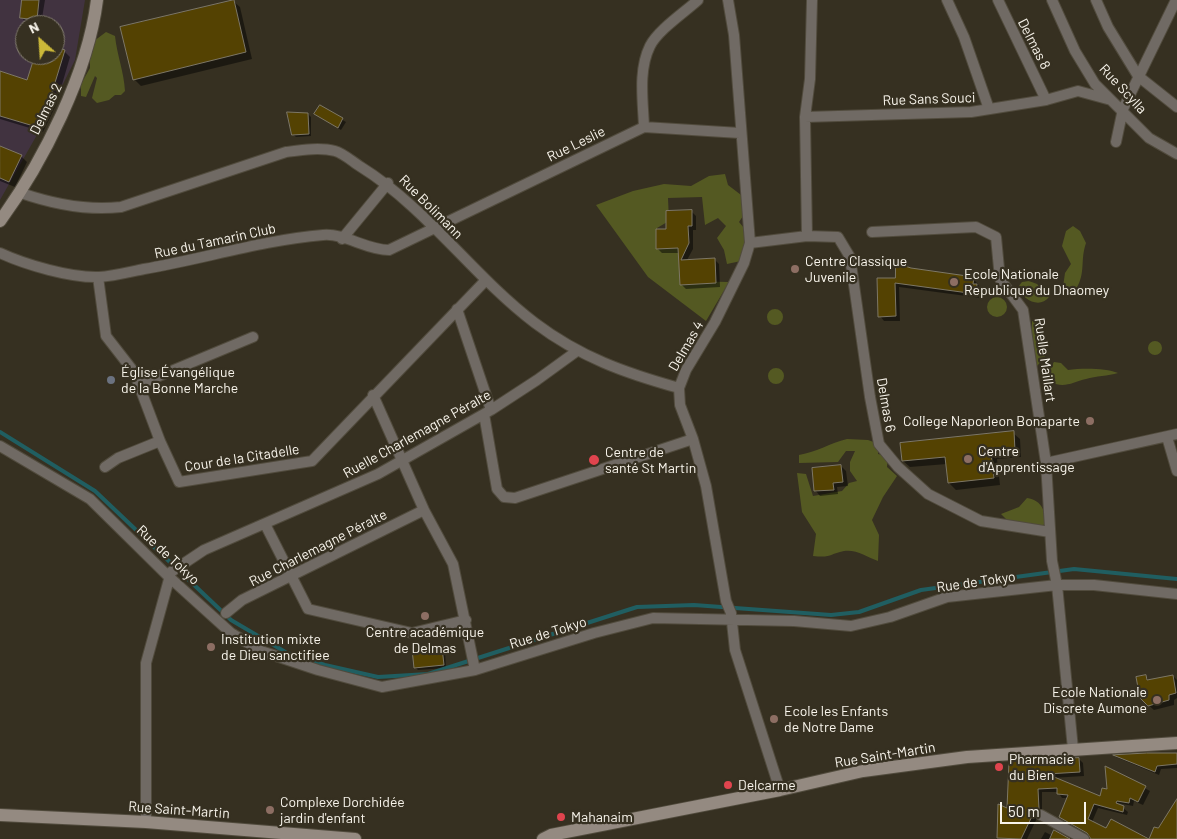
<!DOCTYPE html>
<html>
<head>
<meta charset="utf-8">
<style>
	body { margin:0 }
	#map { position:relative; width:1177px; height:839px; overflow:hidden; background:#363021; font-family:Barlow,sans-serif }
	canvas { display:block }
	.north { position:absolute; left:15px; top:15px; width:50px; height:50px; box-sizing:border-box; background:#363021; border:1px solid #847e72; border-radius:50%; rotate:334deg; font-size:14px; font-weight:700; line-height:20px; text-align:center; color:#f8f4eb }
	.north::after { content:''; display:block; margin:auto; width:18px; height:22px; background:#ccb939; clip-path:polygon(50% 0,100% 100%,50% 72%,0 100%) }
	.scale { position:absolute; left:1000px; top:802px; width:86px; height:22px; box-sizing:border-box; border:2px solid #f8f4eb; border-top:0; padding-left:6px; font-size:15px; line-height:18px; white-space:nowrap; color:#f8f4eb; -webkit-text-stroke:4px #363021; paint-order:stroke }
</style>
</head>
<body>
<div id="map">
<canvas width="1177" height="839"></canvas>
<div class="north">N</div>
<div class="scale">50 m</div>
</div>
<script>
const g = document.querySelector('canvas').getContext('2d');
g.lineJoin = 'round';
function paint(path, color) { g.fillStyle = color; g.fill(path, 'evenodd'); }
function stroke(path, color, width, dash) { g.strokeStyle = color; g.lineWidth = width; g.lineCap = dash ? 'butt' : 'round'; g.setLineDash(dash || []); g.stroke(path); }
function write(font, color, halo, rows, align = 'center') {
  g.font = font + ' Barlow,sans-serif'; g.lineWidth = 4.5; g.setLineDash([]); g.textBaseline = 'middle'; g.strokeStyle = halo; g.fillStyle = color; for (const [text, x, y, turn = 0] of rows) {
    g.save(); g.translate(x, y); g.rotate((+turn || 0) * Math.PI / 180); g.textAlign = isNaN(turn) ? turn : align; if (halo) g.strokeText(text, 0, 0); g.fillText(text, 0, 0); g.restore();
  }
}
paint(new Path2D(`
	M0,0H85L75,60L42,126L0,200ZM25,25H55V55H25Z`), '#413340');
paint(new Path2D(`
	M106,32L115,36C117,55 124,72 125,91L121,95H115L109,100L97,103L92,98L97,78L95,76L86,97L81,96V84L90,68V57L94,41Z
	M725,174L728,185L745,198V213L739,222L749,234L741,261L727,264L724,250L717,238L726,226L718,218L705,225L702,197L668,198L669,221L657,228L658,238L679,241L684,281L729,282L706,321L648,277L596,205L633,191L664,184L691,186L709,176Z
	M1073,226L1080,231L1086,243C1080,260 1086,273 1076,289L1067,292L1063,287L1065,273L1071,264L1062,246L1066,231Z
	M1029,281L1037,284L1049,297C1040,309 1022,300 1018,287L1022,282Z
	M987 307a10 10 0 1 1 20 0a10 10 0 1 1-20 0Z
	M767 317a8 8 0 1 1 16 0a8 8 0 1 1-16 0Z
	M1032,321H1042L1044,329L1039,335L1047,341L1045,357L1037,366L1027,350L1032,340Z
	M1148 348a7 7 0 1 1 14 0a7 7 0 1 1-14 0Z
	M1054,362L1061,363L1068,370C1082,368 1106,368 1118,373C1108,376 1096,376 1086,379C1073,382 1064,389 1051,382L1049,370Z
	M768 376a8 8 0 1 1 16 0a8 8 0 1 1-16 0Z
	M847,439L868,440L879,444L878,454L888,456L887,467L897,476L883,497L872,520L879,535L878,561C867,557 856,549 844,551C829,554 832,558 813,556L816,534L802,512L797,473L806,474L813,496L842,491L849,483L857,481L850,471V462L855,451H846L838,462L799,463V455C817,452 830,443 847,439Z
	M1027,498C1042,500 1048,513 1043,528L1008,521L1001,514L1019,507Z`), '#545922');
paint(new Path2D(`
	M24,0H45L41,24L26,23L22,18Z
	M233,1L240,7L252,59L141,86L134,79Z
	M55,48L64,51L70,57L56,105L43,132L0,119V73L28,81L36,55H55Z
	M320,106L346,122L341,130L316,114Z
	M308,114L311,117V136L296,137L293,134Z
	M0,147L21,156L27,162L15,187L0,181Z
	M691,211L696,216V230H693V249L687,260L714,259L719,264L720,287L686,289L681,284L680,253H662L657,248L668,230Z
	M911,270L973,278L982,290L981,298L899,287L900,321H884L880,316L896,279Z
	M1013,433L1020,439L1021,457L997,459L1000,485L956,490L949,483L947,464L910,467L903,461Z
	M841,466L846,471L848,486L837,487L838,494L820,496L816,491Z
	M442,648L445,651L446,668L418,670L415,667Z
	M1173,676L1177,680V698L1174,700V705L1154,710L1146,703V677L1150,681Z
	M1177,754V768L1161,769L1159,775L1116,757Z
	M1079,759L1083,763L1084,776L1052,778L1101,798L1109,791L1107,768L1150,791L1143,805L1134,801L1133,806L1117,803L1128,812L1127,815L1098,808L1092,822L1107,830L1112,821L1151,839L1177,801V839H1091L1090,835L1060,817L1068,798H1062L1058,792H1042V813L1039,814L1027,839L998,837L1008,809L1010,764Z
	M1045,832L1053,836L1067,839H1041Z`), '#0007');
stroke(new Path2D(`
	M0,432L95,491L231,620L287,653L325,665L378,677L428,674L637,607L694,605L831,615L859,612L921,590L1074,569L1177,579`), '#205e61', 4);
const building = new Path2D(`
	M22,0H39L37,20L20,18Z
	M234,0L246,52L133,80L120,27Z
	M55,47L65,50L50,99L37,127L0,116V71L27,80L35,55H55Z
	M320,105L343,118L338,128L314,114Z
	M287,112L308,113L309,134L292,135Z
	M0,146L22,155L9,182L0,178Z
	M692,210V226H688L689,243L681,260L715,258L716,283L680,285L678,248L656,249V229H666V211Z
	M896,263L911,268L974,277L973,284H977L976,294L895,283L896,316L878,317L877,278H895Z
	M1014,431L1015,451L991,453L994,478L948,483L945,457L902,461L900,443Z
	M841,465L843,482L833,483L834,490L814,491L812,468Z
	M442,647L444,665L414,668L412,649Z
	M1146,675L1147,680L1173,675L1176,693L1169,695V700L1148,706L1140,698L1136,677Z
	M1147,753H1177V764L1157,766L1155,772L1113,755Z
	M1079,758L1080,772L1047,774L1100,796L1102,788L1107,789L1105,766L1146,786L1138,802L1130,798L1129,803L1117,801L1116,803L1124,806L1123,812L1094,804L1088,819L1106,828L1111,819L1149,839H1091L1087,833L1059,817L1068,795L1057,794V788L1038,789L1039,809L1035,810L1021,839L997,838L998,804L1007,808L1009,762Z
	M1177,799V839H1149L1154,827L1158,828Z
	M1054,830L1070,839H1050Z`);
paint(building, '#544202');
stroke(building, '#7d7766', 1);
const street = new Path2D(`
	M728,0L734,35L750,243L744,263L715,322L686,370L679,388L680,405L693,439L706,486L726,601L731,613L735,650L780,790
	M812,0L810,79L805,117L807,236L838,237L850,257L870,397L879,444L898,467L928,494L981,521L1050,532
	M947,0L964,37L989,109
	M998,0L1046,100
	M1052,0L1075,51L1095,84L1149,138L1177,154
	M1096,0L1108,27L1138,76L1177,107
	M805,117L971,112L1046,100L1078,91L1111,100
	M644,127C643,101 638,70 650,46C658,30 685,12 698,0
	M1116,142L1123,109L1176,0
	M21,193C53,204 86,211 121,207L286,152C301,150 320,147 335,151C343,153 353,162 361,167C427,208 473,276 535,323C580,357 625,373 679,388
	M872,232L976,227L996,237L1000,279L1023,310L1046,463L1052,561L1057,585L1073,749
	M342,239L388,183
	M750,243L807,236
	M0,253C26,265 71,278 99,277C114,276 129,272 144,269C203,259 263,240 323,235C345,233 366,250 389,250L644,127L740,133
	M98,277L106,336L134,372L160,441L179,482L312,461L486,280
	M457,309L491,410
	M140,384L253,337
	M373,395L424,510L453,564L475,670
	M484,414L497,489L504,497L515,498L693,439
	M1167,437L1177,471
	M0,446L90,499L168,576L231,633L261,651L318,670L382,687L475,670L594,633L653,618L794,621L851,626L890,617L947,597L1057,585H1094L1177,594
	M1046,463L1177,434
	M105,467L118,458L160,441
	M265,524L308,609L412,633L466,620
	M226,613L242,600L424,510
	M1041,815L1084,839
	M146,822V663L171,572L204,550L378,474L491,410L537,380L577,351`);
const secondary = new Path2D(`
	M0,221C43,162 88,73 97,0
	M0,815L146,822L355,839
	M543,839L551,835L780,790L863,771L967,757L1177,743`);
stroke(street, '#514b3d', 12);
stroke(secondary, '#514b3d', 14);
stroke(street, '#706a64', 10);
stroke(secondary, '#948a81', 12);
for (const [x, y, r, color] of [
	[795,269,5,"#8d6e63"],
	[954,282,5,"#8d6e63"],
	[111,380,5,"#6b7280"],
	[1090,421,5,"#8d6e63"],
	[968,459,5,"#8d6e63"],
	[594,460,6,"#e0444e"],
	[425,616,5,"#8d6e63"],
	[211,647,5,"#8d6e63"],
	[1157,700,5,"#8d6e63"],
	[774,719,5,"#8d6e63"],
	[999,767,5,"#e0444e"],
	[728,785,5,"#e0444e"],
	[270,810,5,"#8d6e63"],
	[561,817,5,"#e0444e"]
]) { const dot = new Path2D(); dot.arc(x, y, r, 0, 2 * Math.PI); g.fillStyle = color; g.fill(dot); stroke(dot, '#363021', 2); }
write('14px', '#f8f4eb', '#363021', [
	["Delmas 8",1034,44,63],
	["Rue Scylla",1123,89,47],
	["Rue Sans Souci",929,99,-2],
	["Delmas 2",46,109,-64],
	["Rue Leslie",576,144,-26],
	["Rue Bolimann",431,207,45],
	["Rue du Tamarin Club",215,241,-12],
	["Delmas 4",686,346,-60],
	["Ruelle Maillart",1045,360,82],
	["Delmas 6",886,405,80],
	["Ruelle Charlemagne Péralte",417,434,-29],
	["Cour de la Citadelle",242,458,-9],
	["Rue Charlemagne Péralte",318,548,-27],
	["Rue de Tokyo",168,555,43],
	["Rue de Tokyo",976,582,-8],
	["Rue de Tokyo",548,633,-17],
	["Rue Saint-Martin",885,755,-9],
	["Rue Saint-Martin",179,810,4]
]);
write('14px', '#f8f4eb', '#363021', [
	["Centre Classique",805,261],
	["Juvenile",805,277],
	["Ecole Nationale",964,274],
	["Republique du Dhaomey",964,290],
	["Église Évangélique",121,372],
	["de la Bonne Marche",121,388],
	["College Naporleon Bonaparte",1080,421,"right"],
	["Centre",978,451],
	["d'Apprentissage",978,467],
	["Centre de",605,452],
	["santé St Martin",605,468],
	["Centre académique",425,632,"center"],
	["de Delmas",425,648,"center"],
	["Institution mixte",221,639],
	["de Dieu sanctifiee",221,655],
	["Ecole Nationale",1147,692,"right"],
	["Discrete Aumone",1147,708,"right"],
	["Ecole les Enfants",784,711],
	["de Notre Dame",784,727],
	["Pharmacie",1009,759],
	["du Bien",1009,775],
	["Delcarme",738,785],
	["Complexe Dorchidée",280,802],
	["jardin d'enfant",280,818],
	["Mahanaim",571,817]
], 'left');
</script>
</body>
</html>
